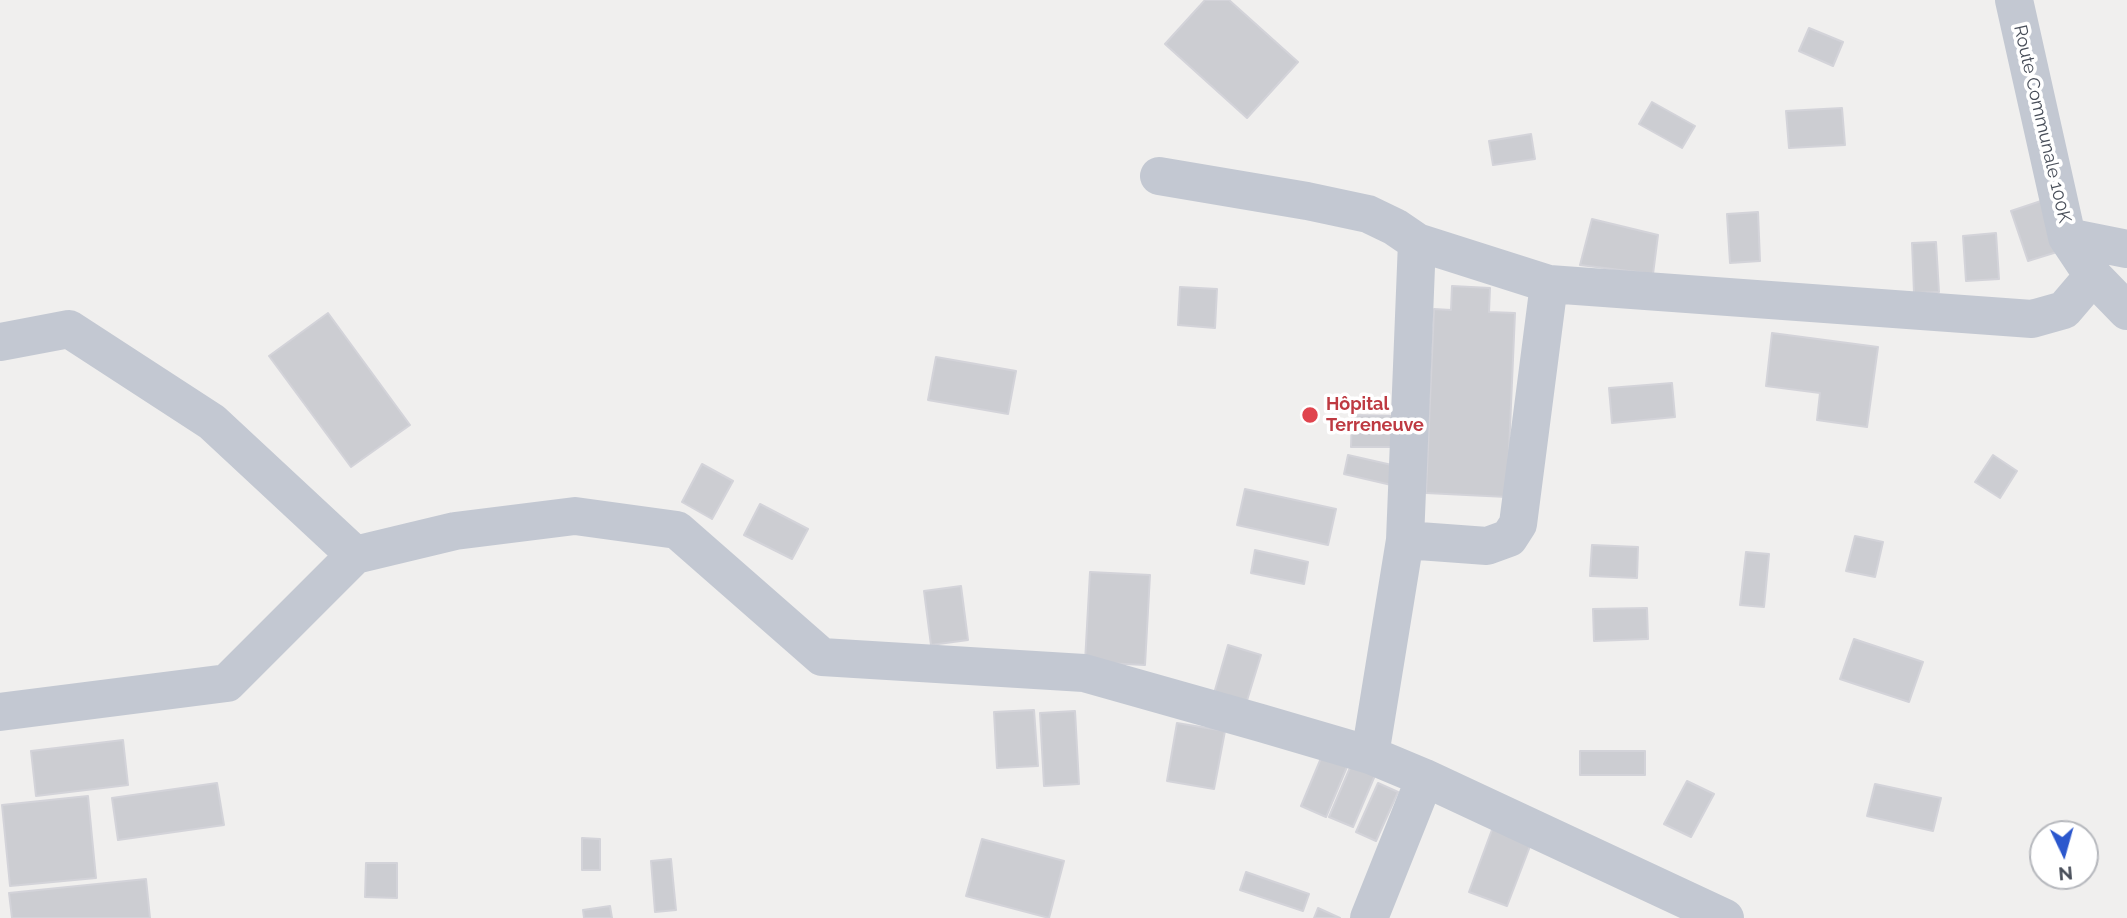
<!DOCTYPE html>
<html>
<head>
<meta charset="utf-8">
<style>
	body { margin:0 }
	#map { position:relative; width:2127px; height:918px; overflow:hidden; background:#f0efee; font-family:Raleway,sans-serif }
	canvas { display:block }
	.north { position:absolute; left:2029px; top:820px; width:70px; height:70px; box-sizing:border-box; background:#fff; border:2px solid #b6b8bd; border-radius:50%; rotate:175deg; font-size:19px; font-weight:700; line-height:28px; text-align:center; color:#484e59 }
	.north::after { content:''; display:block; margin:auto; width:24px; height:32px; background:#2b57cd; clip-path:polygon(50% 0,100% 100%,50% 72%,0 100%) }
</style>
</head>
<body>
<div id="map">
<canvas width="2127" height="918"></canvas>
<div class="north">N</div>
</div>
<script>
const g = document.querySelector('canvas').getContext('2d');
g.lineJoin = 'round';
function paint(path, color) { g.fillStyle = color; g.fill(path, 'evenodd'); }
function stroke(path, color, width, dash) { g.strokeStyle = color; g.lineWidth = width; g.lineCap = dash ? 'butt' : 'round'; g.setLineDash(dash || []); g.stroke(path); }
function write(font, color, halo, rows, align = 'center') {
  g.font = font + ' Raleway,sans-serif'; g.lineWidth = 7; g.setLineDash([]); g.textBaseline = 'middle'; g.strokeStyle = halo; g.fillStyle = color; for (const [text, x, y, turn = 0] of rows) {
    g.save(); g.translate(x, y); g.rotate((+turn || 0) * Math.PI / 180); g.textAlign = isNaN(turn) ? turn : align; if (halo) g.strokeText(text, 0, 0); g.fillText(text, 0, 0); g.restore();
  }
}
const building = new Path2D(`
	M1205,0H1229L1298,62L1247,118L1165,44Z
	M1809,28L1843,42L1833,66L1799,51Z
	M1652,102L1695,126L1682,148L1639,124Z
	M1842,108L1845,145L1789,148L1786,111Z
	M1531,134L1535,159L1493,165L1489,141Z
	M2041,201L2057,252L2028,261L2011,211Z
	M1758,212L1760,261L1730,263L1727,214Z
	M1592,219L1658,235L1653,274L1580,265Z
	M1996,233L1999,279L1966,281L1963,236Z
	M1936,242L1939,292L1914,293L1912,243Z
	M1452,286L1490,288L1489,312L1515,313L1507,497L1426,493L1434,309L1451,310Z
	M1180,287L1217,289L1215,328L1178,325Z
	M328,313L410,425L351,467L269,356Z
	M1772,333L1878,347L1867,427L1817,420L1820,393L1766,386Z
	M936,357L1016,371L1008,414L928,400Z
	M1672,383L1675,417L1612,423L1609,388Z
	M1352,415L1399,416V447H1351Z
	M1348,455L1405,468L1400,487L1344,474Z
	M1993,455L2017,471L2000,498L1975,482Z
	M702,464L733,481L712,519L682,502Z
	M1245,489L1336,509L1328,545L1237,525Z
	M760,504L808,529L792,559L744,535Z
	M1855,536L1883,542L1875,577L1846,571Z
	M1592,545L1638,547L1637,578L1590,576Z
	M1255,550L1308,562L1304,584L1251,573Z
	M1746,552L1769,554L1764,607L1740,605Z
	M1090,572L1150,575L1145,665L1085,662Z
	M961,586L968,640L931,645L924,591Z
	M1647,608L1648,639L1594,641L1593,609Z
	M1854,639L1923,662L1909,702L1840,679Z
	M1228,645L1261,655L1245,707L1213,697Z
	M1034,710L1038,766L997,768L994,712Z
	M1075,711L1079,784L1044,786L1040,713Z
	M1177,723L1225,731L1214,789L1167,781Z
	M123,740L128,785L36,796L31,751Z
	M1324,751L1349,762L1326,817L1301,806Z
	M1580,751H1645V775H1580Z
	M1352,763L1376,773L1353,827L1329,817Z
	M1687,781L1714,794L1691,837L1664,824Z
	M217,783L224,825L118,840L112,798Z
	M1378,783L1398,792L1376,841L1356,832Z
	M1875,784L1941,798L1933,831L1867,816Z
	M88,796L96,878L10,886L2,805Z
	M1493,827L1532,841L1507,906L1469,892Z
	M582,838L600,839V870H582Z
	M982,839L1064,861L1049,918L966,896Z
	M671,859L676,910L655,912L651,861Z
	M366,863H397V898L365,897Z
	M1246,872L1309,894L1303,911L1240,890Z
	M146,879L150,918H12L9,893Z
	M610,906L612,918H584L583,910Z
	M1318,908L1340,918H1314Z`);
paint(building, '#cccdd2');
stroke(building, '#d3d3d9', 2);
stroke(new Path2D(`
	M2014,0L2067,237L2093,276L2127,311
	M1159,176L1307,201L1368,214L1395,227L1417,242L1549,284L2032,319L2064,310L2093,276
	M2067,237L2127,249
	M0,342L69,329L212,422L355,555L455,531L575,516L677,530L822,657L1084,673L1261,723L1370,755L1425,778L1725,918
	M1405,540L1487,546L1509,538L1518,524L1549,284
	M0,712L227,683L355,555
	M1370,755L1405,540L1417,242
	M1369,918L1425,778`), '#c3c8d2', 38);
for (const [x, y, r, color] of [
	[1310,415,9,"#e0444e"]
]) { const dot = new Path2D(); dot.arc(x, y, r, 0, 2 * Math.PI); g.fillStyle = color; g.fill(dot); stroke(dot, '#fff', 2.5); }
write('18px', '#484e59', '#fff', [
	["Route Communale 100K",2042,124,77]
]);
write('bold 18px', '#be3a42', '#fff', [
	["Hôpital",1326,405],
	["Terreneuve",1326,426]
], 'left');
</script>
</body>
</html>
